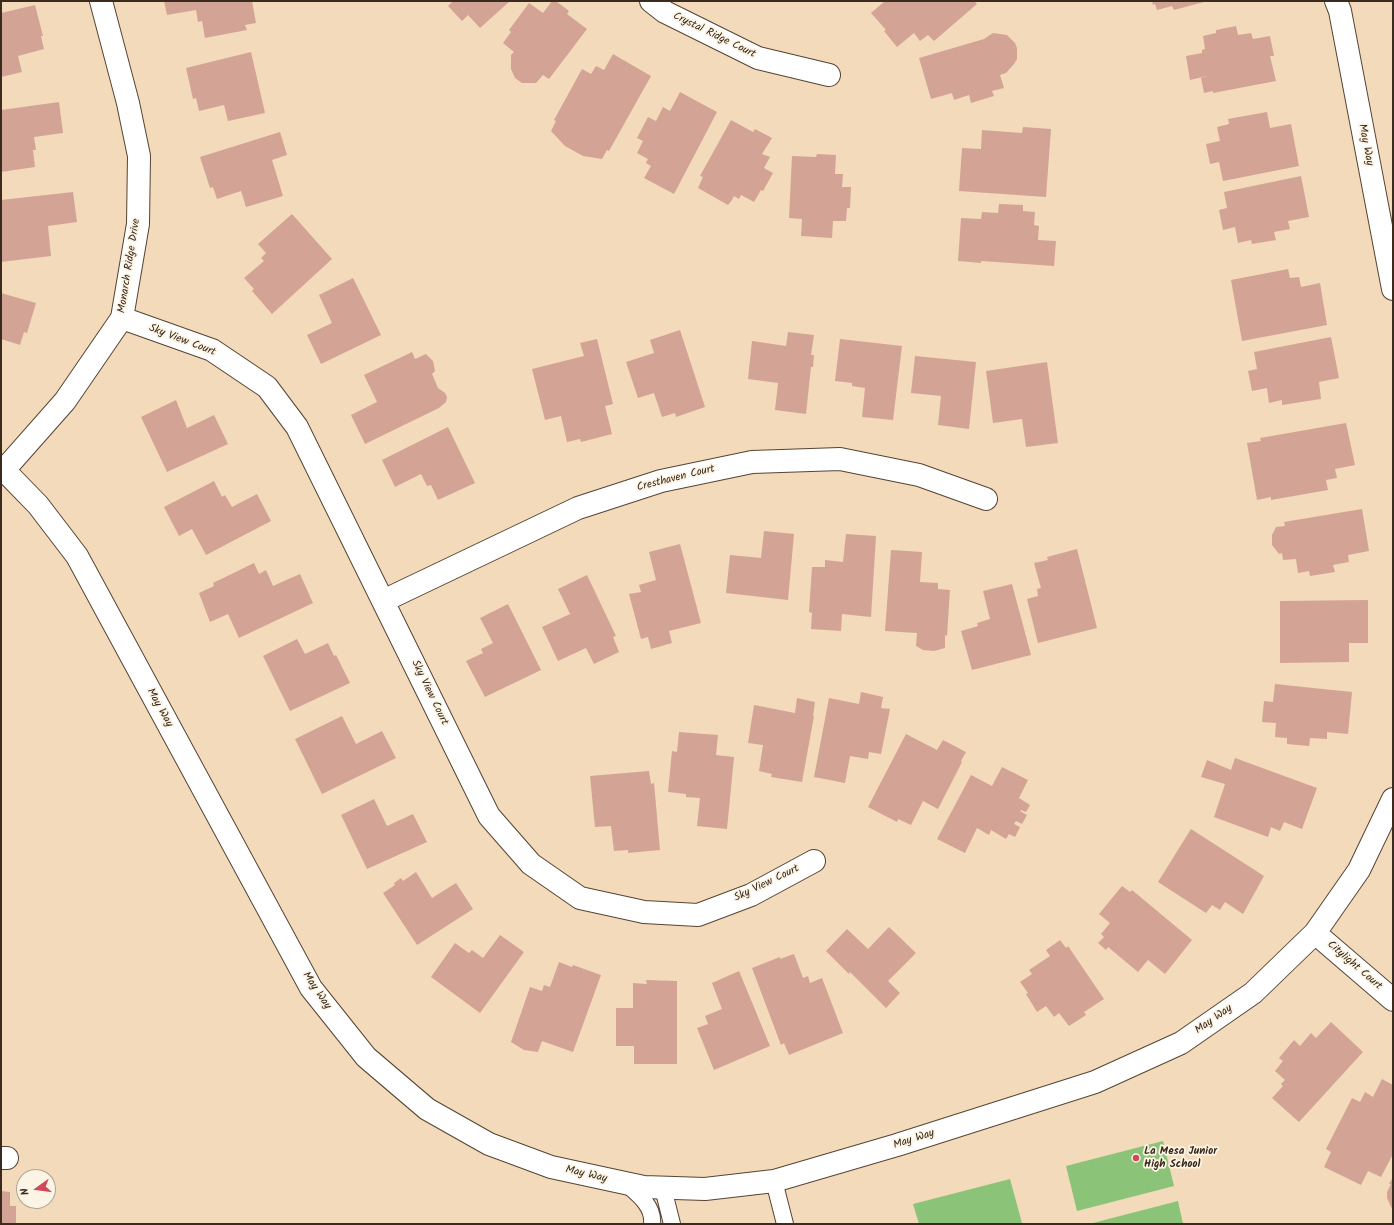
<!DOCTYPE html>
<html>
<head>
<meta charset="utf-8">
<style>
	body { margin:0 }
	#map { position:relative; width:1394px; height:1225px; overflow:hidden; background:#f2daba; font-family:Kalam,sans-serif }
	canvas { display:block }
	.frame { position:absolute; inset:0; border:2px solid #3b2a1e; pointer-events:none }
	.north { position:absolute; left:16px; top:1169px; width:40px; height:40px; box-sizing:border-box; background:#fcf5e5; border:1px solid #afa495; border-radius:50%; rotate:256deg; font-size:11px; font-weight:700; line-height:16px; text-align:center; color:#3b2a1e }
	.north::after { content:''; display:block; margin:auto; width:14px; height:18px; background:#d1495b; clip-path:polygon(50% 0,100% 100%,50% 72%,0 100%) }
</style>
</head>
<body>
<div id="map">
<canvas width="1394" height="1225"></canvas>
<div class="frame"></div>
<div class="north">N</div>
</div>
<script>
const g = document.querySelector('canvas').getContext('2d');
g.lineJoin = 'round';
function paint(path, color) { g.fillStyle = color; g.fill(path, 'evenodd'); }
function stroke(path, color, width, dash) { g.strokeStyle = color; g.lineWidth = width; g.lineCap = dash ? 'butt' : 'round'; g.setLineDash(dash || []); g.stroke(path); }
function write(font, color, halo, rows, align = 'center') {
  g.font = font + ' Kalam,sans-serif'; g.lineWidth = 3.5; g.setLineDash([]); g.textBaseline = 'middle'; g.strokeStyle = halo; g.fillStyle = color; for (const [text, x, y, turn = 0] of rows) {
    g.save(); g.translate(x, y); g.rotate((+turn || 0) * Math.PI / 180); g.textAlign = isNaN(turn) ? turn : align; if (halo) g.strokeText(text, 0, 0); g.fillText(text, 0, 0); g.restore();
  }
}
paint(new Path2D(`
	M1163,1141L1174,1186L1077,1211L1066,1166Z
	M1010,1179L1022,1223L919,1224L913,1204Z
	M1178,1201L1183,1224H1089Z`), '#8bc478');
paint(new Path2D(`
	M164,1H252L256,23L245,25L247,30L205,38L202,21L198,22L196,10L167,15Z
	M453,1H510L480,28L468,15L462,21L448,6Z
	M552,1H556L569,11L567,14L587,29L549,79L543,75L536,83H522L515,78L511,69V55L514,52L503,43L511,32L509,30L529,3L543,13Z
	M885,1H974L977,4L934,41L928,35L920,41L914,33L897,47L884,31L886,30L871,13Z
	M1152,1H1204V2L1174,10L1172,6L1157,10L1155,4L1153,5Z
	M35,5L43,36H41L44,49L18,56L22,72L1,77V13Z
	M1236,26L1238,35L1251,33L1253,39L1270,36L1274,56H1270L1276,81L1213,93V91L1204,93L1201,78L1207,76L1190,80L1186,56L1202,53V50L1205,49L1203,36L1216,33V30Z
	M993,33L1007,35L1015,43L1017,48V59L1014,64L1006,73L1000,75L1004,88L992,91L994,96L971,103L969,95L954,100L952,93L931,99L919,58L984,39Z
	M251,52L265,113L228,121L224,105L199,111L196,98L193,99L186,68Z
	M613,54L651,76L609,151L607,150L602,159L583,156L565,146L551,131L556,121L554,120L582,69L591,74L596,66L604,70Z
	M680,92L717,112L674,194L644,178L651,166L646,163L648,159L637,153L643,141L637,138L648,117L656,121L663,107L670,111Z
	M59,102L63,133L34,137L36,150H33L35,167L1,172V110Z
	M1267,112L1270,128L1291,124L1299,166L1223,181L1219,162L1210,164L1206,144L1220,141L1217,127L1229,124L1228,119Z
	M731,120L753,132L755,129L772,138L762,154L770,157L764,168L773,173L763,191L761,190L754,202L741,195L739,199L734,196L732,200L728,205L698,188L703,177L700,176Z
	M1023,127L1051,129L1046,197L959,191L962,148L981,149L982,130L1022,133Z
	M280,132L287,155L272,160L283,196L246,207L241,191L217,199L213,187L210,188L200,157Z
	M817,154L836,155L835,174H843L842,187H851L850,208H847L846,221H833L832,238L801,236L802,219L789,218L792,156L816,157Z
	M1301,176L1309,217L1288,221L1290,229L1274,232L1276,240L1252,244L1251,240L1238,243L1235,227L1223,230L1219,210L1227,208L1224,192Z
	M73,192L77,222L48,226L51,256L1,262V200Z
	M999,204L1023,205V211L1035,212L1034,225L1039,226L1038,240L1056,241L1054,266L981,261V263L958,261L961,218L981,219L982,212L998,213Z
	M292,214L332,259L272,314L252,291L254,289L244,278L264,261L261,258L266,253L258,244Z
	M1288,269L1290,278L1299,277L1301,287L1320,283L1327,325L1242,341L1231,280Z
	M353,278L381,335L321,364L307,335L332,323L319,295Z
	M1,293L36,303L27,333L24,332L20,345L1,339Z
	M680,330L705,407L676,417L675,413L662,417L654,393L638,398L626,362L654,353L650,340Z
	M788,332L814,335L811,355H814L813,367H811L806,414L775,410L778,383L748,379L752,341L786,346Z
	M1331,337L1339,378L1319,382L1321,399L1282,405V400L1269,403L1267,388L1252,391L1248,371L1257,369L1254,352Z
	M597,339L613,404L605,406L612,434L581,442L580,439L567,442L561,416L545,420L532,369L584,356L580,343Z
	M840,339L902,346L893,420L862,417L865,388L852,386V383L835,381Z
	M412,352L415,359L426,354L433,361L435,371L432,374L438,388L445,393L447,397L446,402L439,408L365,444L351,415L377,402L364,375Z
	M915,356L976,362L969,429L938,425L941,396L911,393Z
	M1047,362L1058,443L1026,447L1022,419L993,423L986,371Z
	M176,400L187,428L214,415L228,444L167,472L141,417Z
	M1346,423L1355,465L1335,469L1337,478L1326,480L1328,490L1271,500V497L1257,500L1247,443L1261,441L1260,438Z
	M448,427L475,483L438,500L431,485L427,486L421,474L395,487L382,460Z
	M214,481L222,497L225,495L232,507L257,494L271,521L206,555L192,529L179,536L164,507Z
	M1362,509L1369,551L1348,555L1349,562L1333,565L1335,572L1310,576L1309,571L1298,573L1296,559L1283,560L1282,553L1279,554L1272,545V535L1276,527L1285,526L1284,522Z
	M764,531L794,534L788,600L726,593L730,555L761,558Z
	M846,534L876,536L871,617L842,614L841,631L811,629L812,613L809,612L812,567H825V560L843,562Z
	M680,544L701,623L669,631L672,643L651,649L648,637L641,639L629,594L641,592L639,585L656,580L649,552Z
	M1077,549L1097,628L1038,643L1027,599L1038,596L1037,589L1041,588L1034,563L1048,560L1047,557Z
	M891,550L922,552L920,582L938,583V589L950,590L947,636L945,635V648L934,651L923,650L916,646L917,633L885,631Z
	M254,563L259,574L266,570L273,586L300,574L313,603L239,638L228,614L210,622L199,593L214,586L213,583Z
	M587,575L616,636L613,637L619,652L594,664L586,648L558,661L542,627L570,614L558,589Z
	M1012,584L1031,655L972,670L961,631L978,626L977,623L990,619L983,591Z
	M1368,600V643H1349V662L1280,663V601Z
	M508,604L541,670L485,697L466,661L483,653L481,649L493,643L480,618Z
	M297,639L305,654L328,643L334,656L336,655L350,683L290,711L263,656Z
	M1275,684L1352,692L1348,734L1327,732V739L1310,738L1309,746L1287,744V738L1275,737L1276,723L1262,722L1264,701L1273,702Z
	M861,692L883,697L881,708L890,709L881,754L869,752L868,759L850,756L845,783L814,777L829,698L859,704Z
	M797,698L815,702L813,716H814L802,782L771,777L772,774L759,771L763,745L748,743L754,705L795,713Z
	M342,716L356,744L382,731L396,758L322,794L295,739Z
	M679,732L718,735L716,755L734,757L727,829L697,826L700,798L686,797V794L668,792L672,751L677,752Z
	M906,734L937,750L943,740L966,752L961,761L962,762L938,809L923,801L911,825L898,819L897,822L868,807Z
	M1235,758L1317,788L1302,829L1284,822L1280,831L1271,827L1268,837L1214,817L1225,784L1201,777L1207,760L1231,770Z
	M1002,767L1028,780L1019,798L1030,805L1026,812L1021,810L1020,811L1027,815L1022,824L1016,821L1014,824L1020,827L1015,837L1009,834L1006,839L991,830L989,835L977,828L965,853L937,839L971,775L992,786Z
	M649,771L651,784L654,783L660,850L628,853V850L614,851L611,826L595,827L590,776Z
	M374,799L387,826L413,814L427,842L367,869L341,815Z
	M1191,829L1264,876L1243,914L1225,902L1220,910L1212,905L1206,913L1158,882Z
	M416,872L432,898L456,883L473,909L417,945L383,893L395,885L394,883L401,878L403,881Z
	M1122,886L1130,892L1132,890L1192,940L1165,974L1148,960L1138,972L1108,947L1106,950L1098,943L1104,937L1101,934L1110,923L1099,914Z
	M889,927L916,953L888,981L900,993L886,1008L850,972L849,974L826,951L847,929L868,949Z
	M500,935L524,952L480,1013L431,977L455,943L469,953L472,950L483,958Z
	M1060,940L1066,948L1068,946L1104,999L1084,1012L1086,1015L1069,1026L1059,1013L1054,1017L1046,1006L1037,1012L1026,994L1028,993L1020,982L1032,974L1029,970L1050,956L1046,950Z
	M794,954L803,978L808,976L810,983L822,978L843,1033L789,1055L784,1043L781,1045L752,968L780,957V959Z
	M559,962L572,967L573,965L601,975L573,1052L542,1041L538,1052L524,1050L511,1042L530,987L542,991L544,985L550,987Z
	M739,971L770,1046L714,1070L697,1028L708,1024L705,1016L722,1009L712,983Z
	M646,980L677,981V1064H634V1046H616V1008H633V983L647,984Z
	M1331,1022L1363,1052L1299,1122L1272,1098L1283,1086L1281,1084L1285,1080L1275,1071L1283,1061L1279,1058L1294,1040L1300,1046L1311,1033L1316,1038Z
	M1382,1079L1393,1085V1154L1381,1177L1368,1171L1361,1185L1324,1167L1331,1152L1326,1149L1352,1098L1360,1102L1365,1092L1373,1097Z
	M1393,1177V1211L1387,1198V1192L1391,1184H1389Z
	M1,1191L10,1192V1206H16V1224H1Z`), '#d3a495');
const lane = new Path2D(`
	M774,1181L785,1224
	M625,1183C638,1194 654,1206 652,1224
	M663,1188L672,1224`);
const street = new Path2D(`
	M651,1L665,12L758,58L829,75
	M1336,1L1340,11L1393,289
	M122,318L212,350L267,387L297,427L489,816L531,864L580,898L644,912L698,915L751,895L814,861
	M1,467L38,505L77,556L311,988L366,1057L427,1109L489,1144L551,1167L625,1183L644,1187L705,1189L774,1181L897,1145L1095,1082L1181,1043L1253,993L1315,933L1359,870L1393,799
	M4,470L65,401L122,318L138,224L139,156L128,103L101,1
	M383,601L578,508L661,481L752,462L840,459L919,475L986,499
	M1315,933L1393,1000
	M1,1158H7`);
stroke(lane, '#564435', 18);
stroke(street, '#564435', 24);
stroke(lane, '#fff', 16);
stroke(street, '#fff', 22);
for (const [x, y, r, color] of [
	[1136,1158,4,"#d1495b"]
]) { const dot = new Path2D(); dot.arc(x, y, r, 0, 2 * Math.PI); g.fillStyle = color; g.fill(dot); stroke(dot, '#fcf5e5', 1.5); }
write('11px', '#3b2a1e', '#fcf5e5', [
	["Crystal Ridge Court",714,36,26],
	["May Way",1365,145,79],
	["Monarch Ridge Drive",130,266,-81],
	["Sky View Court",182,341,21],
	["Cresthaven Court",676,479,-14],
	["Sky View Court",429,693,64],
	["May Way",159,708,61],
	["Sky View Court",767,884,-26],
	["Citylight Court",1354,966,41],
	["May Way",316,991,56],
	["May Way",1214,1020,-35],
	["May Way",914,1140,-18],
	["May Way",586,1175,13]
]);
write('bold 11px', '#3b2a1e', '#fcf5e5', [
	["La Mesa Junior",1144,1152],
	["High School",1144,1165]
], 'left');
</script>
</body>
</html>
